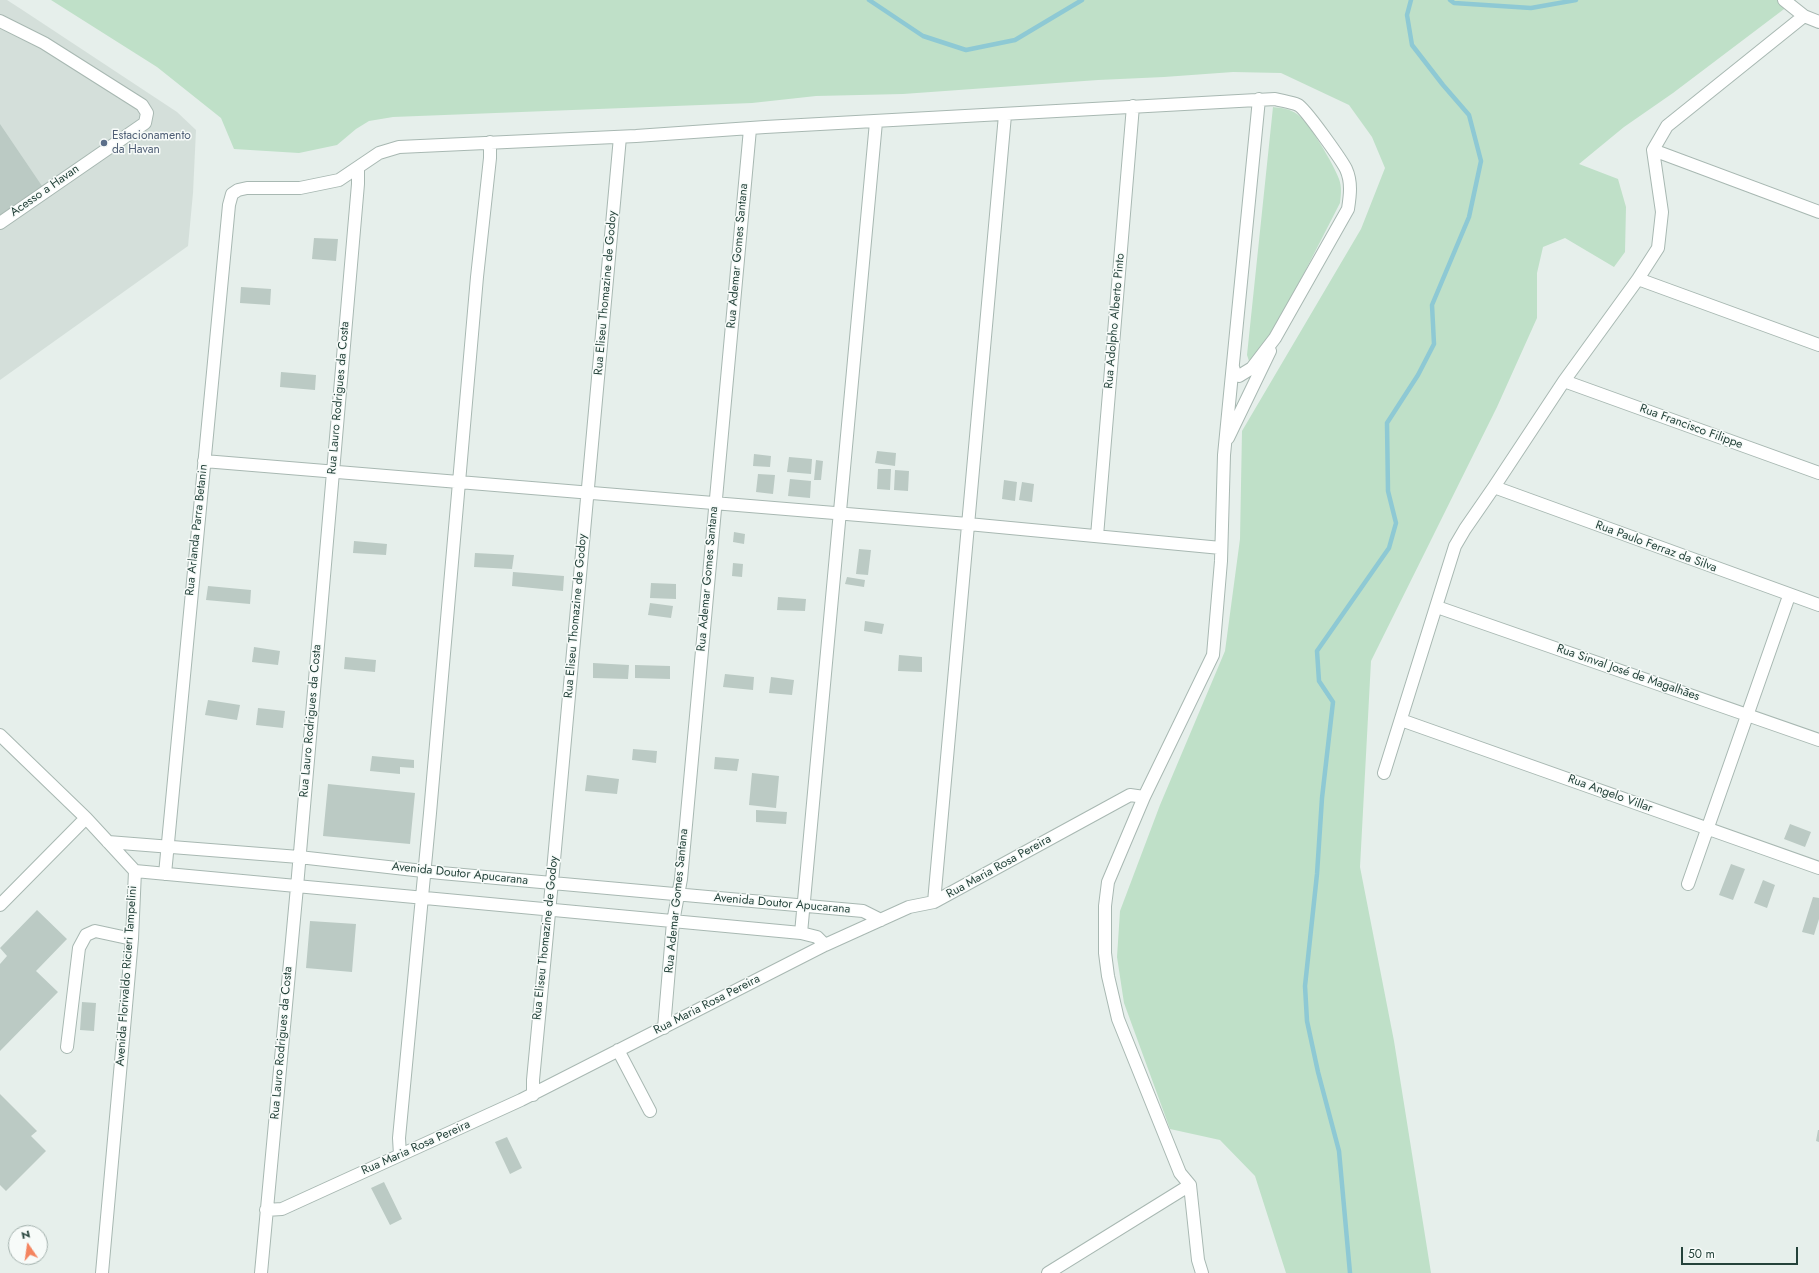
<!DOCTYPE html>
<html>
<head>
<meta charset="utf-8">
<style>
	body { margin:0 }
	#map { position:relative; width:1819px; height:1273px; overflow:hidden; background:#e6efeb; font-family:Jost,sans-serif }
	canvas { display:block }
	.north { position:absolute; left:8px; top:1225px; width:40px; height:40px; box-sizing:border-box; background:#f7fbf9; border:1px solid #a3b1ad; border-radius:50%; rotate:347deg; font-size:11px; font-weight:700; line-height:16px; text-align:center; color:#24423a }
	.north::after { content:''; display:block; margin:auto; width:14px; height:18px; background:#f4845f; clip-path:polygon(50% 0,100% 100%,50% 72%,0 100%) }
	.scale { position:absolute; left:1681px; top:1247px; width:117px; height:18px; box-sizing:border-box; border:2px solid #24423a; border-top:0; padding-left:5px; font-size:12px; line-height:14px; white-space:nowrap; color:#24423a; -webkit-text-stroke:3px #f7fbf9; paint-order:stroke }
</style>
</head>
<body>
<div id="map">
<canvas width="1819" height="1273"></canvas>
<div class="north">N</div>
<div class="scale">50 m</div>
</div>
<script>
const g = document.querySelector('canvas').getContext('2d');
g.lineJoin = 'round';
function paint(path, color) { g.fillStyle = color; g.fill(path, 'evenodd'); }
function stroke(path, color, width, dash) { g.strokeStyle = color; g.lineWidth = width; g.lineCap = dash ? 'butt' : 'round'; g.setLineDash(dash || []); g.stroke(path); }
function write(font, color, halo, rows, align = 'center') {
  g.font = font + ' Jost,sans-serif'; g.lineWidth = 3; g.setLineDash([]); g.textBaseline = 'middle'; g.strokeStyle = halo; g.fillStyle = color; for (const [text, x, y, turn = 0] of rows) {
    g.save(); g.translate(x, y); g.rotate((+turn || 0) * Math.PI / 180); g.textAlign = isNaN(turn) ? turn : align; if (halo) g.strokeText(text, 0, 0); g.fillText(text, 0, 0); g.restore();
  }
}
paint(new Path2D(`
	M0,0H7L24,11L177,112L196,130L193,193L188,246L0,380Z`), '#d4dfda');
paint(new Path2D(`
	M51,0H1796L1673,93L1624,127L1579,164L1618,179L1626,207L1625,252L1614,267L1565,238L1543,247L1537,273V318L1497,407L1371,661L1360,867L1394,1041L1431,1273H1286L1255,1176L1220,1140L1170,1129L1124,1003L1117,957L1120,911L1160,805L1225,651L1240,539L1242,431L1361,229L1385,168L1372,137L1349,105L1281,73L1233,72L1164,77L1098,80L903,94L816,96L752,103L393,117L369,121L356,129L337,145L299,153L234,149L221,118L157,67Z
	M1273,107C1282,108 1290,109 1297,114C1309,122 1334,165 1339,179C1342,187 1341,195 1340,203L1260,359L1252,362L1249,361L1247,355Z`), '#bfe0c8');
stroke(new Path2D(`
	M869,0L923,36L966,50L1015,40L1082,0
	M1450,0L1454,3L1531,8L1576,0
	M1350,1273L1339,1151L1318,1072L1307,1021L1305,986L1317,874L1322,798L1333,702L1319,681L1317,651L1389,548L1396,523L1388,491L1387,423L1418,375L1434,344L1432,305L1469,217L1481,161L1469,115L1443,85L1412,45L1407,15L1411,0`), '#8ec9d4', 4.5);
paint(new Path2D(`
	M0,124L42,186L0,215Z
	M314,238L338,239L336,261L312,259Z
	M241,287L271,289L270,305L240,303Z
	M281,372L316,375L315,390L280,387Z
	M877,451L896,453L895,466L875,463Z
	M754,454L771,456L770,467L753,466Z
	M789,457L812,459L811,474L787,472Z
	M816,460L823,461L821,480H814Z
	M878,469H891L890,490L877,489Z
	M895,470L909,471L908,491L894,490Z
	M758,474L775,475L773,494L756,492Z
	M790,479L811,481L810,498L788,496Z
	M1004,480L1017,482L1015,501L1002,499Z
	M1022,482L1034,484L1032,502L1019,500Z
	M734,532L745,534L744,544L733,542Z
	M354,541L387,544L386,555L353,553Z
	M859,549L871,550L868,575L856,574Z
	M475,553L514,555L512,569L474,567Z
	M733,563L743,564L742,577L732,576Z
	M513,572L564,576L563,591L512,586Z
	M847,577L865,580L864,587L845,584Z
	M651,583L676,584V599L650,598Z
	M208,586L251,590L250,604L206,600Z
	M778,597L806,599L805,611L777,610Z
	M650,603L673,606L671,618L648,615Z
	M865,621L884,624L882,634L864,631Z
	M254,647L280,651L278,665L252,662Z
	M899,655L922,657V672L898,671Z
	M345,657L376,660L375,672L344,669Z
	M593,663L629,665L628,679L593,678Z
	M635,665L670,666V679L635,678Z
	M725,674L754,677L753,690L723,687Z
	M771,677L794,680L792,695L769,693Z
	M208,700L240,705L237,720L205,715Z
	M258,708L285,711L283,728L256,725Z
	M633,749L657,751L656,763L632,760Z
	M372,756L414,760V768L400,767V774L370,771Z
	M715,757L739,759L737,771L714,769Z
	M752,773L779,776L776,808L749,805Z
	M587,775L619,779L617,794L585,791Z
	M328,784L415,793L410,844L323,836Z
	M756,810L787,812L786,824L756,822Z
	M1790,824L1811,832L1805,847L1784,839Z
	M1731,864L1745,869L1733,900L1719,895Z
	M1763,880L1775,885L1767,908L1754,903Z
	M1813,897L1819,898V919L1814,935L1802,932Z
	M37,910L67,939L36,971L58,992L0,1051V964L7,956L0,948Z
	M310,921L356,924L352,972L306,968Z
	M82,1002L96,1003L94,1031L80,1030Z
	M0,1094L37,1131L31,1136L46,1151L6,1191L0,1185Z
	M1818,1130H1819V1142L1816,1141Z
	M507,1137L522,1168L510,1174L495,1142Z
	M384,1182L402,1219L390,1225L371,1188Z`), '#bbcac4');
const minor = new Path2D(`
	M1784,0L1804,16L1819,22
	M0,21L44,43L142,105L147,113L145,123L0,223
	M1653,150L1819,212
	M1638,279L1819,345
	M1564,381L1819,473
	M1228,438L1270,351
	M204,461L968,524L1221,548
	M1494,487L1819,605
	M1097,536L1133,106
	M1437,607L1819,740
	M1401,720L1819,868
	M0,735L86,818L135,871L132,939L102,1273
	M1384,773L1455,546L1465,529L1494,487L1564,381L1638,279L1658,248L1662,212L1653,150L1667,126L1804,16
	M108,842L299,857L441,873L863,911L881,920
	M135,871L801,933L817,937L825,945
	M165,874L229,205L232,194L238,190L247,188H300L339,180L379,153L399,147L636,136L765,127L1275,99C1282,101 1291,102 1298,105C1305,108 1342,161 1346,169C1352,182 1350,196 1348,209L1275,338L1252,368L1239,376L1235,374L1233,367
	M1688,884L1789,596
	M934,902L1005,115
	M0,905L86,818
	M801,933L876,122
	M664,1028L673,922L681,879L750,129
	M67,1047L79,948L86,935L95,931L132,939
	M618,1050L650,1111
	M533,1095V1080L553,871L620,137
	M400,1155L399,1138L430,813L477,277L490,158V142
	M266,1210L282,1209L521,1100L825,945L909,907L934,902L1130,795L1144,797
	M261,1273L297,887L358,184V168
	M1048,1273L1190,1185
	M1202,1273L1198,1260L1190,1185L1180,1173L1118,1019L1108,976L1105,953V906L1108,882L1144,797L1213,655L1221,561L1224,455L1259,99`);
stroke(minor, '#a8b8b2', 14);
stroke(minor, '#fff', 12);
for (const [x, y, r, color] of [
	[104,143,4,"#5c6f8a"]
]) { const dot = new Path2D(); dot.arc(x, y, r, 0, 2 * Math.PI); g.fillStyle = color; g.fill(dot); stroke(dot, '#f7fbf9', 1.5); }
write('12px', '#4e5e75', '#f7fbf9', [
	["Estacionamento",112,136],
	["da Havan",112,150]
], 'left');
write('12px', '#24423a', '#f7fbf9', [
	["Acesso a Havan",45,191,-35],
	["Rua Ademar Gomes Santana",738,256,-85],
	["Rua Eliseu Thomazine de Godoy",606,293,-85],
	["Rua Adolpho Alberto Pinto",1115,321,-85],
	["Rua Lauro Rodrigues da Costa",339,398,-85],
	["Rua Francisco Filippe",1691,427,20],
	["Rua Arlanda Parra Betanin",197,530,-84],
	["Rua Paulo Ferraz da Silva",1656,547,20],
	["Rua Ademar Gomes Santana",708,579,-85],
	["Rua Eliseu Thomazine de Godoy",576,616,-85],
	["Rua Sinval José de Magalhães",1628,673,19],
	["Rua Lauro Rodrigues da Costa",311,721,-85],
	["Rua Angelo Villar",1610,794,20],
	["Rua Maria Rosa Pereira",999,867,-29],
	["Avenida Doutor Apucarana",460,874,6],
	["Rua Ademar Gomes Santana",677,901,-84],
	["Avenida Doutor Apucarana",782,904,5],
	["Rua Eliseu Thomazine de Godoy",546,938,-84],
	["Avenida Florivaldo Ricieri Tampelini",127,976,-86],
	["Rua Maria Rosa Pereira",707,1005,-27],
	["Rua Lauro Rodrigues da Costa",282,1043,-85],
	["Rua Maria Rosa Pereira",416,1148,-24]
]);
</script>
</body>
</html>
